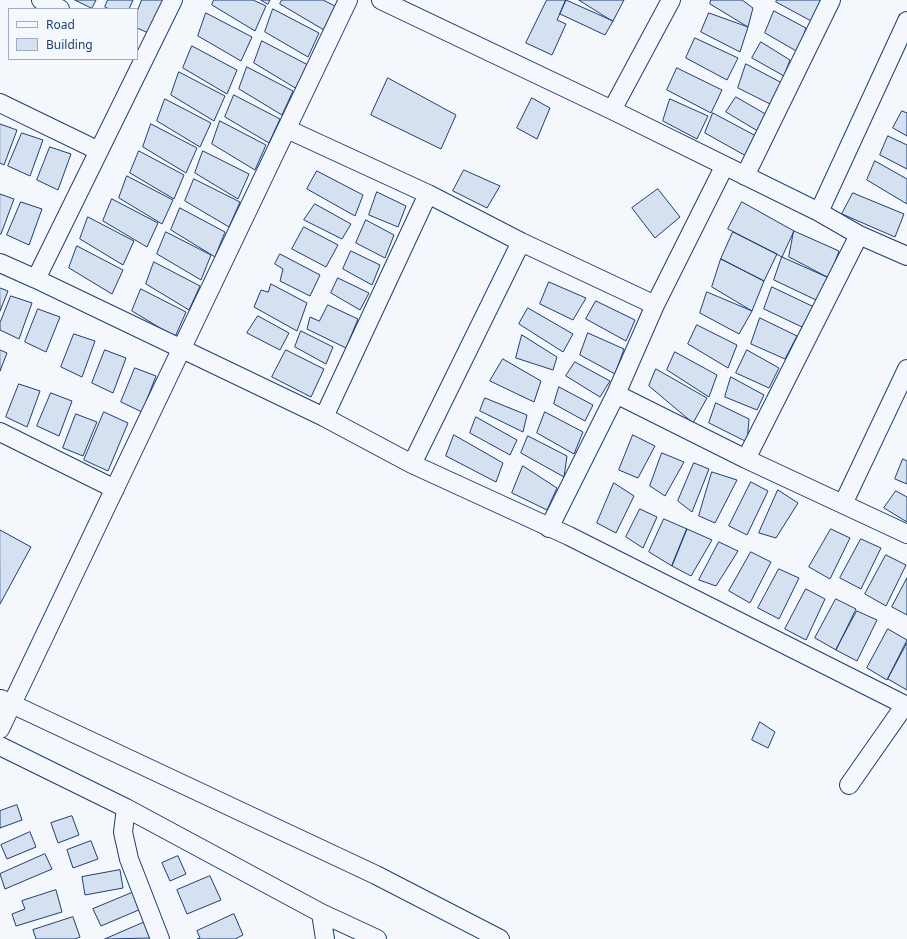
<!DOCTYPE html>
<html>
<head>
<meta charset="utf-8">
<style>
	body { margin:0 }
	#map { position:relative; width:907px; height:939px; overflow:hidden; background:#f4f7fb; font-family:"Noto Sans",sans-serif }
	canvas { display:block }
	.legend { position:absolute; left:8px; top:8px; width:130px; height:52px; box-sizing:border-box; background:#f4f7fb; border:1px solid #9eadc5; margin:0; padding:5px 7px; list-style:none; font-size:12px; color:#1d3f73 }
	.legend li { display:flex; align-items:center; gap:8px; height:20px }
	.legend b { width:20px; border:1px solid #9eadc5 }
</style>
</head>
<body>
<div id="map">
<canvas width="907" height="939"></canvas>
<ul class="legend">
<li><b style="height:5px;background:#f4f7fb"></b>Road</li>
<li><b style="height:11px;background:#d5e0f0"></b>Building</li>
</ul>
</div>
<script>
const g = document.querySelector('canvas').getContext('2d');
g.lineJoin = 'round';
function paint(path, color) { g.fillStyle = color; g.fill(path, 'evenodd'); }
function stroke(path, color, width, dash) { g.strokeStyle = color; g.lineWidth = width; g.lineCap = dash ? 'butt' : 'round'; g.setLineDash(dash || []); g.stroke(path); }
const building = new Path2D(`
	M75,0H96L92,8Z
	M108,0H133L129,9H109L105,7Z
	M142,0H167L153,35L137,28V12Z
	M214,0H253L266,6L255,31L212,5Z
	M261,0H270L268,4Z
	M282,0H323L335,6L324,30L280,4Z
	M547,0H566L557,20L566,24L552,55L526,43Z
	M566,0L613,21L605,35L560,14Z
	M579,0H624L613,21Z
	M711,0H742L753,8L748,27L710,4Z
	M777,0H822L813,22L776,2Z
	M273,9L319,33L308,57L265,32Z
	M774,11L806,28L798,52L765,33Z
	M206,13L252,37L241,61L198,36Z
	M709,13L748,27L740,52L701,32Z
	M695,38L738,58L727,80L686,58Z
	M262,41L308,65L297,89L254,63Z
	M761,42L790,60L784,76L752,58Z
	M192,46L237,70L227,94L183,68Z
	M746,64L784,84L774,106L738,88Z
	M247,67L293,91L282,115L239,89Z
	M677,68L722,90L711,113L667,90Z
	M179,72L225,96L214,121L171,95Z
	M388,78L456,115L441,149L371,115Z
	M234,95L280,119L269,143L225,117Z
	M736,97L769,116L761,133L726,112Z
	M532,98L550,108L537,139L517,128Z
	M165,99L211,123L200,147L157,121Z
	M670,99L708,116L697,139L663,121Z
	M902,111L907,113V136L893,128Z
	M713,113L756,136L746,156L705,133Z
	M220,121L266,145L255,170L212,144Z
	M0,124L17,130L4,165L0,163Z
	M151,124L197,148L186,173L143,147Z
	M22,133L43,140L30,176L8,166Z
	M888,136L907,145V169L880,155Z
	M50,147L71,154L58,190L37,180Z
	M139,151L184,175L174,199L130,173Z
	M203,151L249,174L238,199L195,173Z
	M875,161L907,179V204L867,180Z
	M464,170L500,186L487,208L453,191Z
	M317,171L363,195L355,216L307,189Z
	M127,176L173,200L162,224L119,198Z
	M194,179L240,202L229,227L185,201Z
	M658,189L680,217L655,238L632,208Z
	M377,192L406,206L398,227L369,215Z
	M853,193L904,214L895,237L842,214Z
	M0,194L14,199L1,234H0Z
	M112,199L158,223L147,247L103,221Z
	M21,202L42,209L29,245L7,235Z
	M742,202L794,231L782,257L728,229Z
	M315,204L351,224L342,239L304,220Z
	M180,208L225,232L215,257L171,230Z
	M88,217L134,241L123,265L80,239Z
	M366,220L394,235L385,258L356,243Z
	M304,227L338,245L326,267L292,249Z
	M794,231L839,251L829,278L789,257Z
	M166,232L211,255L201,280L157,254Z
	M733,232L777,254L764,281L721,259Z
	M77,246L123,270L112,294L69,268Z
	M351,251L380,265L372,285L343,269Z
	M280,254L320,275L310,296L280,281L283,269L275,264Z
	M782,257L829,278L816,300L774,280Z
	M721,259L764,281L752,311L712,287Z
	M154,262L200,286L189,310L146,284Z
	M338,278L369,293L360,310L331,293Z
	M549,282L586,298L573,320L540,304Z
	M271,284L307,303L297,331L254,307L261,290L268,292Z
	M772,287L814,307L802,327L764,309Z
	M0,288L8,291L0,311Z
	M141,289L186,312L175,337L132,311Z
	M707,292L752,311L739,334L700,313Z
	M11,296L32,303L19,339L0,330V323Z
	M596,301L635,320L626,341L586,319Z
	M328,305L358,319L346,348L307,329L310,317L319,321Z
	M528,308L573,334L563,352L519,324Z
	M38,309L60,317L46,352L25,342Z
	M258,316L289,333L280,350L247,333Z
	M760,318L797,336L785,359L751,344Z
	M697,325L737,345L728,368L688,344Z
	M301,331L333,347L326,364L295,347Z
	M588,333L624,349L615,374L580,355Z
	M74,334L95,341L82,377L61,367Z
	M522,335L557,357L553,370L516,358Z
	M0,350L7,353L0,371Z
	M105,350L126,358L113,393L92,383Z
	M286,350L324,369L311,397L272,377Z
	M747,350L779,368L769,388L736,373Z
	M675,352L717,375L709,397L667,370Z
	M503,359L541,381L534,402L490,381Z
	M575,362L610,381L600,397L566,376Z
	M135,368L156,376L142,412L121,402Z
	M656,369L707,398L693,423L649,386Z
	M731,377L764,395L757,410L725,397Z
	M19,384L40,391L27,427L6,417Z
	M559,387L593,405L585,421L554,404Z
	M51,393L72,401L59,436L37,426Z
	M485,398L527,415L523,432L480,411Z
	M716,403L749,419L747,442L709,423Z
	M104,412L128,423L108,471L84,460Z
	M545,412L583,432L574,454L537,433Z
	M76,414L97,422L83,456L63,448Z
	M476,417L517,440L510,455L470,433Z
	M454,435L503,463L496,482L446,456Z
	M633,435L655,446L638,478L619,470Z
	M528,436L567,456L564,477L521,453Z
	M662,453L684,462L665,496L650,486Z
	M903,459L907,461V484L895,479Z
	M694,463L709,469L692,512L678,501Z
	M523,466L557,488L547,510L512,493Z
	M712,472L737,480L715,523L699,516Z
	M751,482L768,491L747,535L729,526Z
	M614,483L634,496L616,533L597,523Z
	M778,490L798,503L776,538L759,533Z
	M896,491L907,497V522L884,508Z
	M640,509L657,517L643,548L626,537Z
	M664,519L687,529L672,566L649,552Z
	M687,529L712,540L691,576L672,566Z
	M831,529L850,538L830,579L809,567Z
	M0,530L31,547L0,604Z
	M861,539L881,548L861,589L840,578Z
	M719,542L738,551L716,586L699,580Z
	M751,552L771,562L750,603L729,591Z
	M886,555L906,565L886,606L865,594Z
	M779,569L799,578L779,619L758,608Z
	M907,578V615L892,607Z
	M806,589L825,599L806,640L785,629Z
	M836,599L856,609L836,650L815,638Z
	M857,611L877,620L857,661L836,650Z
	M888,629L907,640L887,680L867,668Z
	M907,643V690L888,679Z
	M760,722L775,732L768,748L752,740Z
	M17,805L22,820L0,828V811Z
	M72,816L79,835L58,843L51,823Z
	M30,832L36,847L7,859L1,845Z
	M91,841L98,859L73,868L67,850Z
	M45,854L52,869L5,889L0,874Z
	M178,856L186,874L170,881L162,863Z
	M120,870L123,888L85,895L82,877Z
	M210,876L221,900L187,914L177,890Z
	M56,890L62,912L16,926L12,914L25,909L22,901Z
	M134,892L141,909L101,926L93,909Z
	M234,914L243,935L235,939H197L200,938L197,931Z
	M73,917L80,937L75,939H36L33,930Z
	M145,922L152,938L105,939Z`);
paint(building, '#d5e0f0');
stroke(building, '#1d3f73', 1);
const minor = new Path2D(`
	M41,0L60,9
	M381,0L612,110L819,212L859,235L907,256
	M0,103L99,151
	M612,110L671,0
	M287,129L428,194L521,242L655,305
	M745,176L831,0
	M819,212L907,21
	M0,263L36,279L324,417L412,464L569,536L907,706
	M36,279L173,0
	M616,394L746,459L907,534
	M324,417L428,194
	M0,432L115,489
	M746,459L859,235
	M412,464L521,242
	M843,504L907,369
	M549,528L616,394L655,305L724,167
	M1,699L376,875L500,939
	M0,729L348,0
	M0,746L126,808L321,913L377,939
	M849,785L905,705
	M126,808L123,832L129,859L160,939
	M321,913L325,939`);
stroke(minor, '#1d3f73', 20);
stroke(minor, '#f4f7fb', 18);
</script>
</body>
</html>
